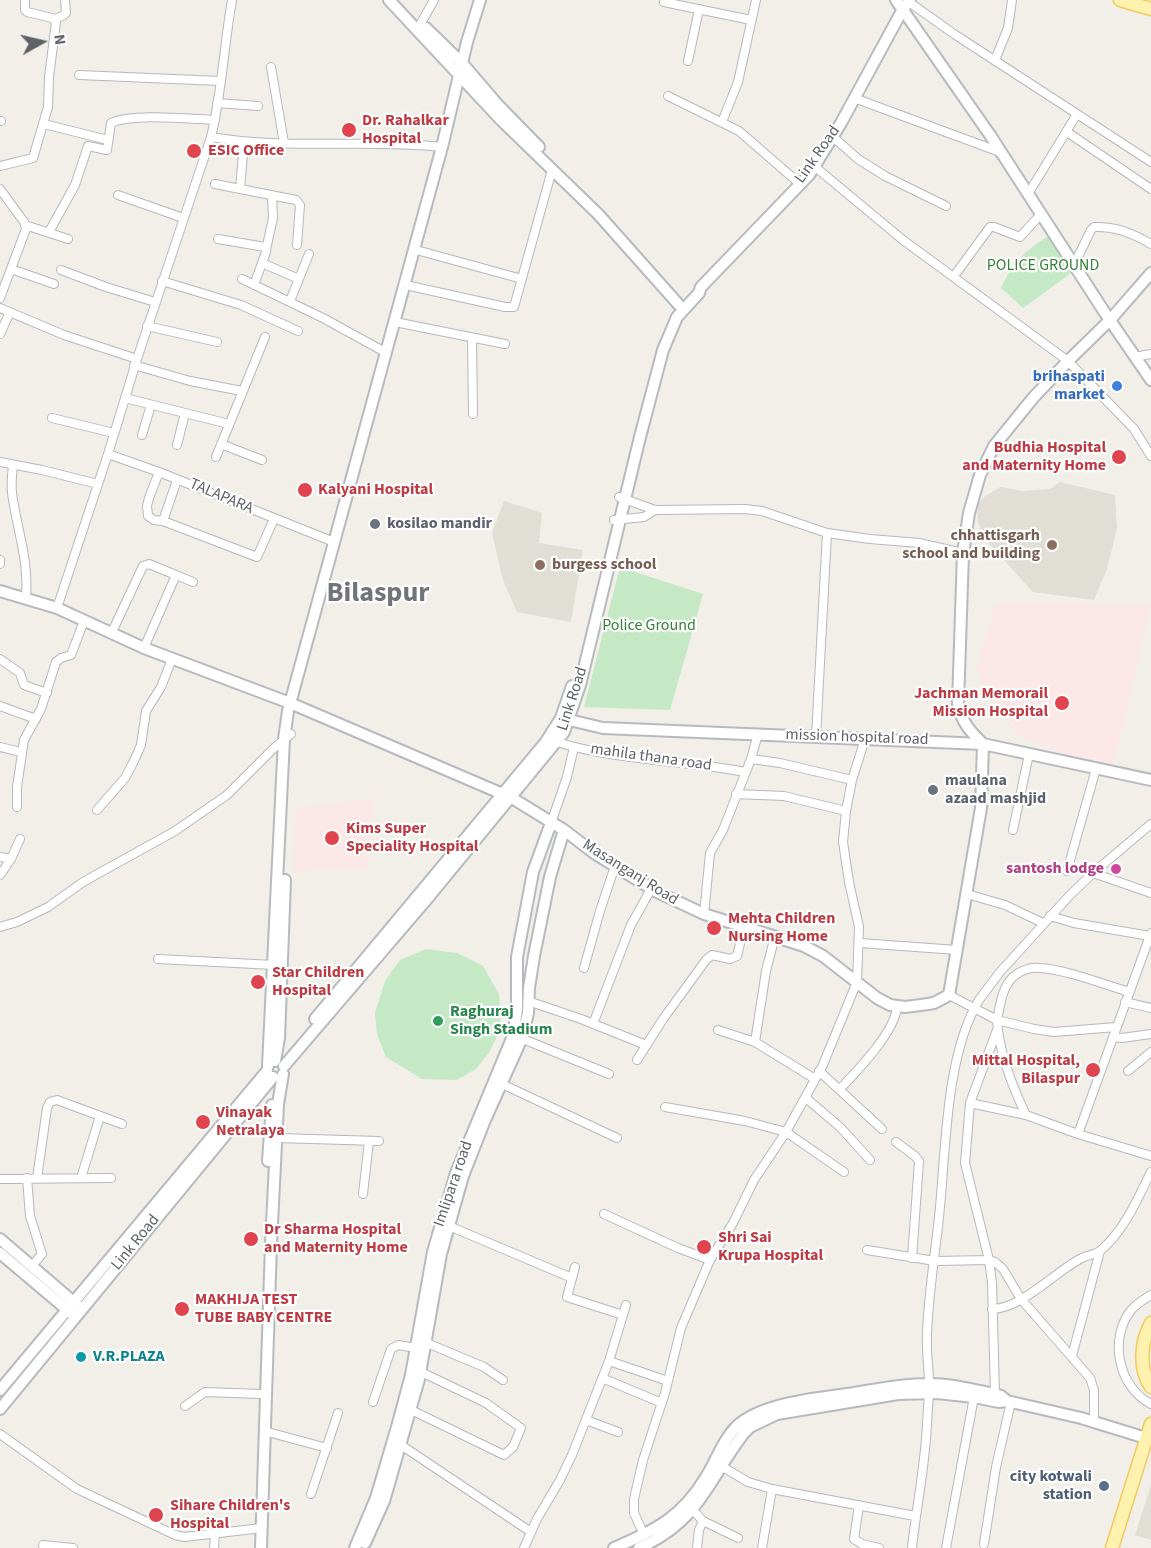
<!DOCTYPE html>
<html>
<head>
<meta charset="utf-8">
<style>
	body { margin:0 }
	#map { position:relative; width:1151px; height:1548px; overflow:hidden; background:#f1efe8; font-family:"Source Sans 3",sans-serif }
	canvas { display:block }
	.north { position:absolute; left:12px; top:12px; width:60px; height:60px; -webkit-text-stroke:4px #fff; paint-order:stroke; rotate:82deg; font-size:16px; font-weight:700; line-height:24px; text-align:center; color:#5f6368 }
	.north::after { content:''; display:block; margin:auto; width:21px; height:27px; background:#5f6368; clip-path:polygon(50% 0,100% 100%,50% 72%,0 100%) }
</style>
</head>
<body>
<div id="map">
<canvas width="1151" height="1548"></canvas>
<div class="north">N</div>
</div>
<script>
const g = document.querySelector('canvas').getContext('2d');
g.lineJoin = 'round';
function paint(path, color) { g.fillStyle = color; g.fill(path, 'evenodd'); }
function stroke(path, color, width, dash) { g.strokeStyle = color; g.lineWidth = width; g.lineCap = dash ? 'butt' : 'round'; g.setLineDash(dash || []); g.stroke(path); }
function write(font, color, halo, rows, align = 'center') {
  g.font = font + ' "Source Sans 3",sans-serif'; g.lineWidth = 4.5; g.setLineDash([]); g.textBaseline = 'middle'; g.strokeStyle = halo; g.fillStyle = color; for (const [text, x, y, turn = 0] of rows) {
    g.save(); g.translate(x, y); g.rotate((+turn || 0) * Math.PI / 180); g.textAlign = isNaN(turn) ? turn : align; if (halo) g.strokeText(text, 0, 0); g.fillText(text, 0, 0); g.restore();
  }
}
paint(new Path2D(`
	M1060,482L1115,495L1117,529L1107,569L1094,600L1033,592L985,539L978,522L977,506L984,497L1000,487L1023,491L1050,489Z
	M504,501L542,513L539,543L583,550L571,622L517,612L503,580L492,533Z
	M1151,1485V1540L1135,1535Z`), '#e1ded6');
paint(new Path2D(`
	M996,603L1151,605L1112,772L1016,735L976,670Z
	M374,798L368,868L293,871L295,808Z`), '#fce8e6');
paint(new Path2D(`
	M1049,236L1074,271L1023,308L1001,288C1012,264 1026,249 1049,236Z
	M620,567L703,594L670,710L584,707Z
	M426,949L457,953L483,966L499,994L501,1028L490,1051L477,1068L457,1080L422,1079L386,1057L377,1034L375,1013L385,981L400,960Z`), '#c5e8c5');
const street = new Path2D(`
	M664,2L751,20
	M909,2L954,34L1151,162
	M55,19L62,16L66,13L65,0
	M421,23L434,0
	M995,60L1008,28L1012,0
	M688,61L699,9
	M271,67L284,143
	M79,75L220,81
	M668,96L739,131L800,184
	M854,98L1000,152
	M217,103L258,106
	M0,121H1
	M722,122L738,82L756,0
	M44,124L108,140
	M1067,132L1151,189
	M832,136L858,159L885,176L946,206
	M211,137C287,150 365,139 442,147
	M0,166L33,158L48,107L49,77L56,22L52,18L27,12L25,10V0
	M814,166L903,240L1068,361L1134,429L1151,456
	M215,184L296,200L300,205L297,245
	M0,189L24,222L26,229L0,298
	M240,189L244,142
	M1028,194L1077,114
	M118,195L183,218
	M25,225L68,239
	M49,232L75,185L88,146L107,150L111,123C134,113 189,119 215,120
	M218,239L265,247L266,252L254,285
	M266,250L273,218L272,195
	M420,251L522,279
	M262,263L299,279
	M1074,265L1091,230L1094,227C1115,226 1133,233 1151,244
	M11,269L54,284
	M61,270L106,287L155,302
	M957,272L990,227H994L1020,237L1041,214
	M242,279L323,318L385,352
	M162,281L241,305L298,331
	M410,286L505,307H514L552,170
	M290,301L309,254
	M0,308L64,335L137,359L108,454L57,608
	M400,323L505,344
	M147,326L217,342
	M0,334L10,312
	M472,338L473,414
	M1135,357L1151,354
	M137,359L211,137C222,92 224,45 232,0
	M134,365L190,381L242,391
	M125,398L229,424
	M52,418L114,433
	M142,435L151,405
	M221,444L262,460
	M177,445L185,413
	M108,454L159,472L334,542
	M216,457L265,337
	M0,462L42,470L98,484
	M13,465C12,474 11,484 12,493C17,531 29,558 26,598
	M159,472L149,498L147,506L148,516L154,520L163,521L257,557L274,519
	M619,497L655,510L745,509L762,511L827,533L870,539L919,543L963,553
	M614,520L644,517L655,510
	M163,521L177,480
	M0,560V564
	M176,575L193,582
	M111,634L143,566L149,564L176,575L144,648
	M0,659L20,673L24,685L47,693
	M0,706L36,719
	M816,737L827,533
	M557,742C618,761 683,760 745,772
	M0,747L21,752
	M751,759L780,763L852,780
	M736,794L784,796L846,811
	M17,807V787L24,740L41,709L56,662L61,658L71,655L84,621
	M97,810L125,778L133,763L141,745L146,711L161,687L172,659
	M551,823L567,777L574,747
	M1013,830L1029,754
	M0,857L11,859L20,839
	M1067,871L1096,769
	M1093,873L1151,893
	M0,875L11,859
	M967,894L1005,905L1043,923
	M704,914L710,853L723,830L751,759L758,734
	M1050,916L1074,923L1150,936
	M0,927L17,922L48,907L83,882L175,831L227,795L274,748L291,734
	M860,943L957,950
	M158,959L274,965
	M584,968L600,911L615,866
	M949,995L997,1020C999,1053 1012,1086 1026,1115
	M528,1001L581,1019L646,1045
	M1125,1002L1151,1008
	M593,1024L631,925L651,889
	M1116,1027L1054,1032L1034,1029L997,1020C1000,1006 1002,987 1013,977C1020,971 1030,967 1039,968C1064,969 1103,984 1129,992
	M718,1030L755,1042L815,1079
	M518,1037L609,1074
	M1113,1037L1122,1038L1151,1034
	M755,1042L766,971L775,936
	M637,1060L663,1019L706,960L712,955L730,959L737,956L744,927
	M819,1071L882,1129
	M1128,1071L1151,1052
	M502,1084L617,1138
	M840,1089C857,1071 895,1032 897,1007
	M806,1098L841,1128L870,1160
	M970,1103L1026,1115L1078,1134L1151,1156
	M665,1107L745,1121L786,1132L844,1172
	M1078,1134L1151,933
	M277,1138L379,1141
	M896,1142L915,1156L919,1161L912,1258
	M27,1178L30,1216L42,1254L32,1266
	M37,1178L47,1108L50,1102L57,1100L122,1124
	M81,1178L100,1116
	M0,1179L111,1178
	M363,1194L369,1141
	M604,1214L678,1248L710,1260
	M449,1226L572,1278
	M867,1250L935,1261L989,1260L995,1262L1003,1269L1021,1299L1090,1378L1094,1390V1423
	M575,1267L567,1297L623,1315
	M1151,1295C1144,1299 1138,1303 1132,1309C1108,1338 1118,1387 1151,1404
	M992,1309C1021,1309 1055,1272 1080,1259C1086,1255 1096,1255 1101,1250C1124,1231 1138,1198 1151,1172
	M427,1343L484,1367L503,1380
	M1072,1356L1100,1251
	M609,1361L668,1381
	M602,1378L662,1403
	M995,1394L992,1283L989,1260L965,1163L970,1103L997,1030
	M373,1402L391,1349L398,1345L416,1348
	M185,1406L205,1392L261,1394
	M407,1408L504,1455L513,1447L521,1428L486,1403L421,1372
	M586,1420L618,1432
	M264,1431L327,1448
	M0,1434L77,1489L175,1535L184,1537L262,1528
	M401,1445L531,1532
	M718,1464L748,1482L772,1489L915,1516
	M311,1494L338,1413
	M859,1505L854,1539L862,1544L879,1548
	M693,1510L703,1521L738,1538
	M644,1535L634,1513V1499L643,1460L665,1393L681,1328L710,1260L733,1223L754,1180L786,1132L822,1067L857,982L859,927L849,882L843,842L846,811L852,780L865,739
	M984,1544L996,1467L1011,1402
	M43,1545L73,1548
	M214,1548L215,1534
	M524,1548L537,1519L560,1480L572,1455L609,1361L626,1305
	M697,1548L699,1530L703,1521
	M762,1548L772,1489
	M912,1548C915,1518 921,1488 924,1458C927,1437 927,1415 929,1394C930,1375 926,1355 927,1335C928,1296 935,1256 939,1217C946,1152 945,1056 979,1000L1000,972L1070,895L1093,873L1151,824
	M946,1548L974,1397`);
const secondary = new Path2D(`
	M389,0L502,121L598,214L679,305
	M896,0L990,135L1105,313L1151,380
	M426,28L462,63L498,105L539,147
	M0,591L57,608L144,648L290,703L512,798L564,830L594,853L657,892L704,914L804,946L823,956L877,998L890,1005L905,1007L921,1005L934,1003L949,995L981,808L983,744C970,731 962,723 958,704L963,553L969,513L980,475L994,446L1033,398L1068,361L1110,320L1151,273
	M565,719L603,728L983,744L1151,780
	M315,1019L545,743L561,718L572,686
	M275,1061L279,1038L285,880
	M268,1066L284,739L288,711L442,147L467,42L480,0
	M284,1066L427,899L564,732L580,685L640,437L663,350L677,317L699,293L701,287L809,175L841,123L903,9L910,0
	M268,1161L272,1105
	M0,1239L77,1305
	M0,1253L71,1313
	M0,1390L267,1071
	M0,1409L273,1077
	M365,1543L384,1501L419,1379L441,1254L463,1176L485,1120L522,1038L528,1013L529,988L534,956L550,877L564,830
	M261,1548L271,1244L278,1104L283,1074
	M355,1548L376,1498L397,1427L411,1375L433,1252L456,1173L513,1036L517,1009V957L533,872L551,823
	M614,1548C656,1530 682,1517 706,1477C716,1461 723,1440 737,1426C763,1402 820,1398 854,1393C878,1389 902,1384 927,1384C949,1383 973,1390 995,1394L1001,1396L1007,1401
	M639,1548C700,1521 707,1481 744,1433L750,1427L777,1414L898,1394L937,1393L974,1397L999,1402L1007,1401L1081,1418L1146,1438`);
const primary = new Path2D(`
	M1120,0L1151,9
	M1151,1323C1141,1342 1138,1368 1151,1387
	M1112,1548L1151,1424`);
stroke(street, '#b5b8bc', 10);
stroke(secondary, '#b6babf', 14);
stroke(primary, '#f2c960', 15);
stroke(street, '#fff', 8);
stroke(secondary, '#fff', 10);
stroke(primary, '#fff2af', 12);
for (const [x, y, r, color] of [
	[349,130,8,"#e0444e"],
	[194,151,8,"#e0444e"],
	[1117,386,6,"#3f7fe0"],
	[1119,457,8,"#e0444e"],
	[305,490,8,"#e0444e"],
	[375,524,6,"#6b7280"],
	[1052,545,6,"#8d6e63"],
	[540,565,6,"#8d6e63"],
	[1062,703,8,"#e0444e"],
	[933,790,6,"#6b7280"],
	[332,838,8,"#e0444e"],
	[1116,869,6,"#d1479c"],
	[714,928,8,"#e0444e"],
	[258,982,8,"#e0444e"],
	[438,1021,6,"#2e9e5b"],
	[1093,1070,8,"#e0444e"],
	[203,1122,8,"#e0444e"],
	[251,1239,8,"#e0444e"],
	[704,1247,8,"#e0444e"],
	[182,1309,8,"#e0444e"],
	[81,1357,6,"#0f9aa8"],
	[1104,1486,6,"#5c6f8a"],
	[156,1515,8,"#e0444e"]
]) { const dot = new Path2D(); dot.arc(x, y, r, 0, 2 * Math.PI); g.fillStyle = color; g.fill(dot); stroke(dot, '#fff', 2); }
write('bold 16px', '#be3a42', '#fff', [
	["Dr. Rahalkar",362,121],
	["Hospital",362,139],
	["ESIC Office",208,151],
	["Budhia Hospital",1106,448,"right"],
	["and Maternity Home",1106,466,"right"],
	["Kalyani Hospital",318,490],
	["Jachman Memorail",1048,694,"right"],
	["Mission Hospital",1048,712,"right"],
	["Kims Super",346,829],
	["Speciality Hospital",346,847],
	["Mehta Children",728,919],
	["Nursing Home",728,937],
	["Star Children",272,973],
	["Hospital",272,991],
	["Mittal Hospital,",1080,1061,"right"],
	["Bilaspur",1080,1079,"right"],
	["Vinayak",216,1113],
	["Netralaya",216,1131],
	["Dr Sharma Hospital",264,1230],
	["and Maternity Home",264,1248],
	["Shri Sai",718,1238],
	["Krupa Hospital",718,1256],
	["MAKHIJA TEST",195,1300],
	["TUBE BABY CENTRE",195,1318],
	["Sihare Children's",170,1506],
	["Hospital",170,1524]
], 'left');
write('16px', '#5f6368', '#fff', [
	["Link Road",818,155,-55],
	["TALAPARA",221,497,23],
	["Link Road",573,699,-72],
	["mission hospital road",857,738,2],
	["mahila thana road",651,758,8],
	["Masanganj Road",630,873,32],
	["Imlipara road",454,1184,-71],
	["Link Road",136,1243,-51]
]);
write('16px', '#348238', '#fff', [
	["POLICE GROUND",1043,266],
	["Police Ground",649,626]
]);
write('bold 16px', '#366cbe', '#fff', [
	["brihaspati",1105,377],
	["market",1105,395]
], 'right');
write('bold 16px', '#5b616d', '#fff', [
	["kosilao mandir",387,524],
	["maulana",945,781],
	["azaad mashjid",945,799]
], 'left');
write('bold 16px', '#785e54', '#fff', [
	["chhattisgarh",1040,536],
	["school and building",1040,554],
	["burgess school",552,565,"left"]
], 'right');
write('bold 16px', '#b23c85', '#fff', [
	["santosh lodge",1104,869]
], 'right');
write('bold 16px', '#27864d', '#fff', [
	["Raghuraj",450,1012],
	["Singh Stadium",450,1030]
], 'left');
write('bold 16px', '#0d838f', '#fff', [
	["V.R.PLAZA",93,1357]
], 'left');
write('bold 16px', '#4e5e75', '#fff', [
	["city kotwali",1092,1477],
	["station",1092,1495]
], 'right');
write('bold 28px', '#70757a', '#fff', [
	["Bilaspur",378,595]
]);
</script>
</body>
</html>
